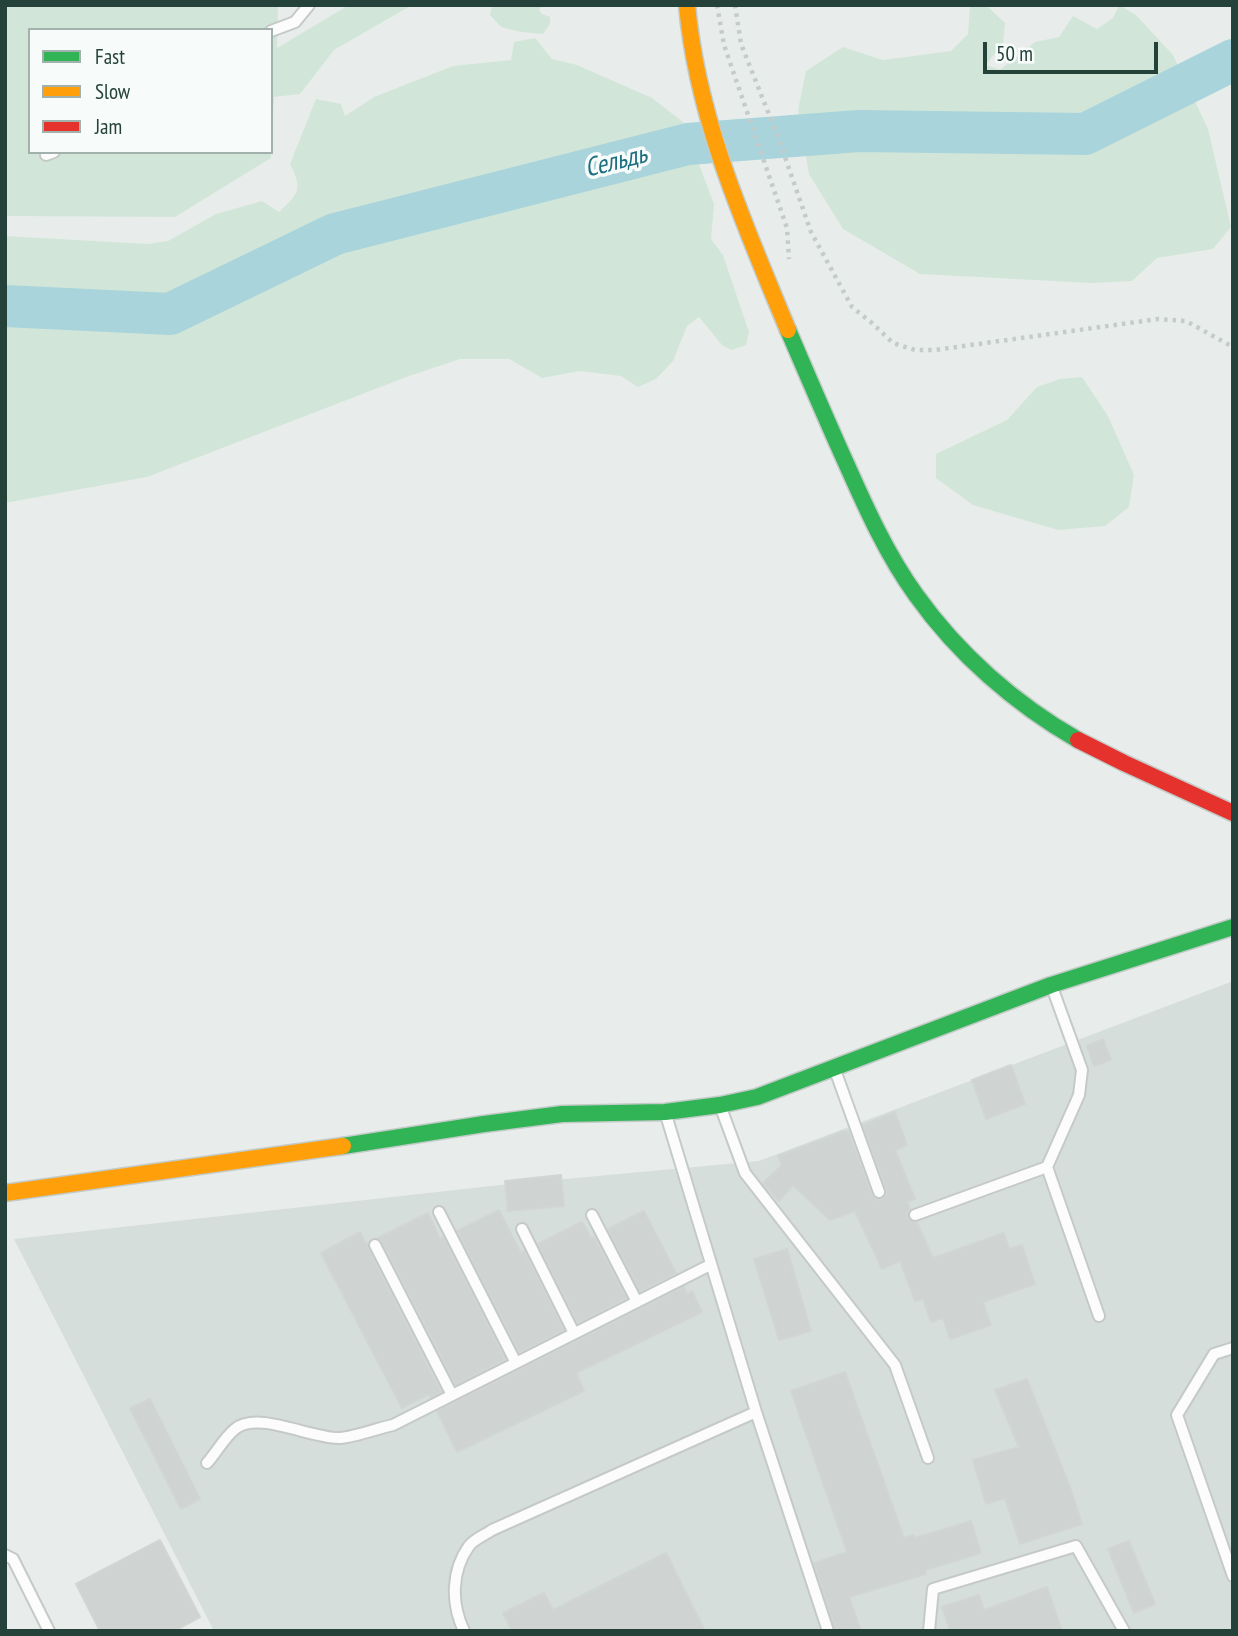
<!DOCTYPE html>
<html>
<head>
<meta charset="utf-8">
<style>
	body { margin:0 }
	#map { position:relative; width:1238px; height:1636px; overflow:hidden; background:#e8edeb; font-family:"PT Sans Narrow",sans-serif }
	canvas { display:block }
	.frame { position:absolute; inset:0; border:7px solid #24423a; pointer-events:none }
	.legend { position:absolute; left:28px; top:28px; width:245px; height:126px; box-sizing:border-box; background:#f7fbf9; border:2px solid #a3b1ad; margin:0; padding:9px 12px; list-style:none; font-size:21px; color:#24423a }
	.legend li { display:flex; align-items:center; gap:14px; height:35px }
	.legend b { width:35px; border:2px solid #a3b1ad }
	.scale { position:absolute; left:983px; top:42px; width:175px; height:32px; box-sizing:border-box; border:4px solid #24423a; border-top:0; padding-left:9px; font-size:21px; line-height:24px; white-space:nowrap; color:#24423a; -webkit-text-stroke:5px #f7fbf9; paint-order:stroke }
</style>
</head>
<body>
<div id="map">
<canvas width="1238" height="1636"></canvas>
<div class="frame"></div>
<ul class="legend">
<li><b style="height:9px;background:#30b455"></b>Fast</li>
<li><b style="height:9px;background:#ff9f0a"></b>Slow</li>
<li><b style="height:9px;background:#e5322d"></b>Jam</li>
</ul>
<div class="scale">50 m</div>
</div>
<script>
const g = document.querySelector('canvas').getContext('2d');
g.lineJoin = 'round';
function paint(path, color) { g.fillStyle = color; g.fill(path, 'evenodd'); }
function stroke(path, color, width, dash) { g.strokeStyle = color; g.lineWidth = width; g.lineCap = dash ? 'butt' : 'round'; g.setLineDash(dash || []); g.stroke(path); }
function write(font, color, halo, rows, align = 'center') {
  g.font = font + ' "PT Sans Narrow",sans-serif'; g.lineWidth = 7; g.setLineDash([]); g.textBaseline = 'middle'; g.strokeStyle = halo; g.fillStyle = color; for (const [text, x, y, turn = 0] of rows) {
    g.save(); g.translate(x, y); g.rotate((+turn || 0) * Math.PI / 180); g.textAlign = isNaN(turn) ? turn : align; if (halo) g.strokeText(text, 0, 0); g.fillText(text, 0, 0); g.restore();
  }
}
paint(new Path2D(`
	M1233,981V1631H214L14,1239L500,1185L759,1161Z`), '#d6dedb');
paint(new Path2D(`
	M5,5H278L277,48L349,5H412L334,50L300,94L274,97L271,148V30H30V152H271V158L175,217L5,216Z
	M492,5H544L539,9L542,14L550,17V24L543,34L521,32L501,27L490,15Z
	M986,5L1005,23L1003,43L986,65L1000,70L1035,42L1059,37L1073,16L1097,29L1113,18L1119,5L1136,15L1173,55L1208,129L1231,227L1213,249L1157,258L1132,281L1092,283L920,274L843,229L809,174L798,110L806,71L843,47L883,60L951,51L968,34L970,6Z
	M535,38L552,59L577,65L652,98L683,122L714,204L711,239L723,255L749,332L746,345L731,350L722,345L699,317L687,326L673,361L656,379L638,387L621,376L579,371L542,378L509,359H460L409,376L147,477L5,503V236L148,244L168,241L216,214L262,201L279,212C299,193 303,190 290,164L316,99L341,104L345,116L374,97L453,66L511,60L514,42Z
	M1082,377L1108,416L1134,475L1129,507L1105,526L1058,530L973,505L936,478V454L1007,420L1037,387L1060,379Z`), '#d1e6d8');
stroke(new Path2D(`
	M5,306L170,314L335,234L688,144L859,131L1085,134L1233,60`), '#a9d4db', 42);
const building = new Path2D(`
	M1103,1039L1111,1060L1094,1066L1087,1046Z
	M1011,1065L1025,1104L986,1119L972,1080Z
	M895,1112L907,1145L895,1150L915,1199L907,1202L910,1209L907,1213V1217L911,1221L917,1223L933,1258L1004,1233L1009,1249L1022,1245L1035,1284L983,1302L991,1325L950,1339L943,1318L931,1322L923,1299L915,1301L900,1261L882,1269L855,1211L830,1220L793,1185L779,1201L763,1183L782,1165L778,1156L844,1131V1132L848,1131L872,1195L877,1200L882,1199L887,1194L886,1189L863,1125Z
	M561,1175L564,1206L508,1211L505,1181Z
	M499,1210L521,1253L524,1251L564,1330L519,1352L457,1231Z
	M644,1211L676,1273L640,1291L608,1229Z
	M428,1213L440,1239L443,1237L505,1359L456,1385L382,1241L378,1238Z
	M582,1222L591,1238L594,1237L626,1298L578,1323L538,1244Z
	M360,1232L366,1244L367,1243L368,1249L441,1392L430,1397L429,1394L402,1408L321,1253Z
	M787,1249L811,1331L779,1340L754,1259Z
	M684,1287L687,1294L692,1291L702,1312L576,1373L584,1391L457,1452L437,1411Z
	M845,1372L904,1538L914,1535L915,1538L971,1521L981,1553L925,1570L926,1574L849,1597L861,1631H836L814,1563L847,1552L791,1391Z
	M1027,1379L1070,1487L1082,1524L1020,1544L1005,1498L986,1504L973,1460L1019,1447L995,1390Z
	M150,1399L200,1499L181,1509L130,1408Z
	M160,1540L200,1617L174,1631H100L76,1584Z
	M1129,1541L1155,1604L1134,1613L1108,1549Z
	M666,1553L705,1631H512L503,1613L544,1593L553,1610Z
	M1047,1587L1062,1631H950L942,1607L979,1595L984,1610Z`);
paint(building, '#cfd4d2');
stroke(building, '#d1d6d4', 2);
const lane = new Path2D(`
	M271,31L295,22L309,5
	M46,155L54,152
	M1052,987L1082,1070L1079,1095L1047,1167L1099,1316
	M835,1070L879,1192
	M721,1108L745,1173L895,1365L928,1458
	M439,1212L516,1363
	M592,1215L637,1302
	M915,1215L1047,1167
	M522,1229L574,1333
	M375,1245L452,1395
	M1233,1348L1214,1354L1177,1415L1233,1576
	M756,1412L828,1631
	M207,1463C216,1453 224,1438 235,1429C258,1410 311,1439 340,1438C354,1437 379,1428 393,1425L710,1265
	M5,1555L13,1559L49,1631
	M464,1631C451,1604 451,1571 469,1546C474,1539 485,1535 492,1530L756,1412L666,1115
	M929,1631L933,1589L1076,1546L1124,1631`);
const fast = new Path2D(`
	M788,330C807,374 826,419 846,463C866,508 887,555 916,595C958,654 1015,704 1078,740
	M343,1146L484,1124L562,1114L665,1112L720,1105L757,1097L1051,985L1233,927`);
const slow = new Path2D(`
	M687,5C697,119 745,226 788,330
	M5,1193L343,1146`);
const jam = new Path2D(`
	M1078,740L1124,763L1233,813`);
stroke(lane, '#c5cac8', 14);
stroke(fast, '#c3cbc8', 19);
stroke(slow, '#c3cbc8', 19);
stroke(jam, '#c3cbc8', 19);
stroke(new Path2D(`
	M717,5L724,45L787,228L789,259
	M735,5L741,44L778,137L811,232L852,307L872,323L893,343L915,350H935L1158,319L1186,321L1233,347`), '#c3ccca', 4.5, [3.5, 5]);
stroke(lane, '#fcfcfc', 10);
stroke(fast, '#30b455', 16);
stroke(slow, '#ff9f0a', 16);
stroke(jam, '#e5322d', 16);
write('italic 26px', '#1c6f80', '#f7fbf9', [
	["Сельдь",616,162,-14]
]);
</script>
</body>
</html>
